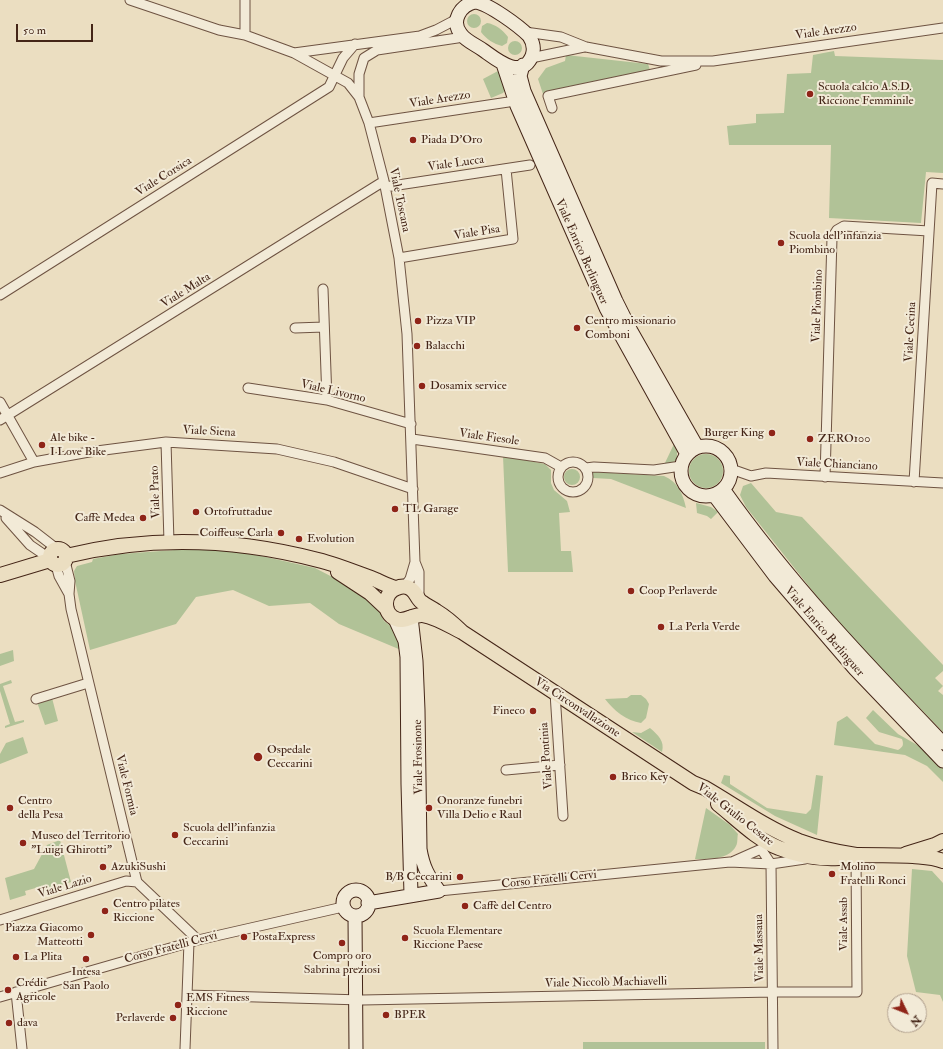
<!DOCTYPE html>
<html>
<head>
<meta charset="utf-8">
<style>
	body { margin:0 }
	#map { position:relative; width:943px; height:1049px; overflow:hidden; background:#ebdec1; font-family:"IM FELL Double Pica",serif }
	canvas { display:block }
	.north { position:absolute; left:887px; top:993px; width:40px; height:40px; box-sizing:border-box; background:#f2ead7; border:1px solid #ac9b8a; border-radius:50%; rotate:133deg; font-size:11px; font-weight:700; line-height:16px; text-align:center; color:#442517 }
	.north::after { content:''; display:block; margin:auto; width:14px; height:18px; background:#8f2418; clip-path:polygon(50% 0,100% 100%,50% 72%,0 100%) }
	.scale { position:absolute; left:16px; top:24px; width:77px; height:18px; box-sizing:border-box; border:2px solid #442517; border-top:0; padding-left:5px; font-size:12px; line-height:14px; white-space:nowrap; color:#442517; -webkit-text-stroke:3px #f2ead7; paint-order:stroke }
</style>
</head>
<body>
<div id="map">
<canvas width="943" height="1049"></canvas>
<div class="north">N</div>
<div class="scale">50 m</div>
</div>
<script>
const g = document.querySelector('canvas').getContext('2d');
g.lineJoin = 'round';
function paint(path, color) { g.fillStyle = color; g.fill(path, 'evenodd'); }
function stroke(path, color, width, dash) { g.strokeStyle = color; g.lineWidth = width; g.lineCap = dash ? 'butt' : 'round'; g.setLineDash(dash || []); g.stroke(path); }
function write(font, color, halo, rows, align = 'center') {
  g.font = font + ' "IM FELL Double Pica",serif'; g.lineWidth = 4; g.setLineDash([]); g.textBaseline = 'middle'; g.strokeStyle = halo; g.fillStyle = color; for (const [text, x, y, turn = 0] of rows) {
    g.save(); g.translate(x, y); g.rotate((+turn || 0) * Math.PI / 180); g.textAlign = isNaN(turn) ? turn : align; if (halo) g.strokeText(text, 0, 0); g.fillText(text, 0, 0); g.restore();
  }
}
paint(new Path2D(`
	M467 21a7 7 0 1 1 14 0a7 7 0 1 1-14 0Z
	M487,23C495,24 503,30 508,37L507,43L502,46C494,44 486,39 481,32L482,26Z
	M508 48a7 7 0 1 1 14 0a7 7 0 1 1-14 0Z
	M834,51L835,56L943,60V173L926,172L921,223L829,218L831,145H729L727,126L756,123V114L784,113L787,74L811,73L813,55Z
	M566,55L648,64L650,70L543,94L538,79L546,68L565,61Z
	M498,71L504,79L505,90L503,93L491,98L483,79Z
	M674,444L677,451V459L671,464L664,465Z
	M689 471a17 17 0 1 1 34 0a17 17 0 1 1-34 0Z
	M503,456L545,464L551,470V483L554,490L567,501L570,512L559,513L561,551H571L573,572H508Z
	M564 477a8 8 0 1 1 16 0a8 8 0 1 1-16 0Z
	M593,472L664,476C678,482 683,494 686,508L611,479L593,478L591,475Z
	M751,483L776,512L802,517L943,665V671L935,678L943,686L938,691L943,695V732L855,641L815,594L746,507L740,495L743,486Z
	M696,503L711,507L718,512L711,519L707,516L697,513Z
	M175,550H227L266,557L315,568L371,597L378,606L384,621L395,629L401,650L339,624L310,603L269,606L233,590L196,597L176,624L90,650L75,581L74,571L77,566L92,562L93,559L120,554Z
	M13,650L14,661L0,666V654Z
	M11,680L12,683L3,686L15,722L24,720V722L5,728V726L10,724L0,691V684Z
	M631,695H641L646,699L649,704L646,718L641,723C627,721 613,710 605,699L627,698Z
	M52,698L58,721L45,725L37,702Z
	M873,710L898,734L926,750L943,767V782L927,766L905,755L834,745L837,722L847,716L875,744L898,750C903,747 904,745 902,739L879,732L866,718Z
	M650,728C658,735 665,741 662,752L632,732L641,733Z
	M23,737L28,753L0,764V754L6,743Z
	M724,775L730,776V784L767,808L806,814L811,809L816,775L823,776L817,835L775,816L721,783Z
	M706,808L730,825L738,834C737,837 738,843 736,846C729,860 708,859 695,859Z
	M60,840L71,882L40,891L39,887L25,891L26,895L10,900L5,878L34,869L47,845Z
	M912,869L932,871L943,883V1002L940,995L916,992L907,956Z
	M583,1042H765V1049H583Z`), '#b1c297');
const street = new Path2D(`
	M130,0L219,30L245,35L294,53L348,83L359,97L369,123L384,181L399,258L407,334L415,562
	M525,32L561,37L586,47L661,61H713L943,28
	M245,35V0
	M294,53L420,36L436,30L457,19
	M531,58L584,47
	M359,97V74L364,58L377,50L464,37
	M552,108L548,96L696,65
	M369,123L515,101
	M385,187L530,165
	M399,258L513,239L506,169
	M323,289L327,400
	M0,295L329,87L343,58L355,44
	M295,328L324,327
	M248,388L327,400L411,424
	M0,402L34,462
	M0,420L384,181
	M412,439L545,458L561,467
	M166,442L169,542
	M558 477a15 15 0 1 1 30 0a15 15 0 1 1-30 0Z
	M586,468L594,467L654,470L681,466
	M731,469L751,476L766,473L943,483
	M0,473L34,462L89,452L166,442L277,449L334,462L413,489
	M825,477L832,238L837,230L844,226L929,231
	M914,482L932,183L943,184
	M0,510L35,532L57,549
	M6,518L30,545L49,558
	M65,561L70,581L69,594L71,609L137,882L198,940
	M56,565L59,576L69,594
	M404,587L410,579L415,562L419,572V598
	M555,693L563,816
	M36,699L88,683
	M506,770L560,765
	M761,849L771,864L773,1049
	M734,861L761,849L765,846
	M439,891L730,862L771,864L805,859
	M0,920L126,881L137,882
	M16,992L22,1049
	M187,995L362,1000L773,992H857L856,855
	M0,997L198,940L343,907
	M185,1049L189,942`);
const secondary = new Path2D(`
	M475,2C488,3 519,26 529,36C533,42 535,48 532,56C521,81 496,59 483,50C476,45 466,41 461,34C450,21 461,5 475,2Z
	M503,64L517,106L606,308L687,454
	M523,65L520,76L524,91L616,301L631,331L697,447
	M681 471a25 25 0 1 1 50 0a25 25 0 1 1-50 0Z
	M723,489C788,581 865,662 943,743
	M714,495L775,576L855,669L943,761
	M395,619L405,641L407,657L408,784L411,895
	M343 903a13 13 0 1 1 26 0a13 13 0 1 1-26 0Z
	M368,903L439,891C428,876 423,867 420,849L418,710L416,661L411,617
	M355,916L356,1049`);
const primary = new Path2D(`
	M50 557a8 8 0 1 1 16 0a8 8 0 1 1-16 0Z
	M66,556C152,535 234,538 318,560C338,565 357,573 376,580C382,583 388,586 395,588
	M338,572L370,593L387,609
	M0,575L50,560
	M462,632C454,624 446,617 436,611C432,608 427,606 423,603C417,600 417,593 411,589C407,586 401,586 397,588C383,593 382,613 396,619C405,623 413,614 423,615C436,617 450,626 462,632L693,783L705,788C736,806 766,828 799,841C818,848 837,852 856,855
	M718,804C737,819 756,839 779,848C798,856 819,859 839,858C846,857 852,856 858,855C876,855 895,855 913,856C923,857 933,857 943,861
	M906,854L935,845L943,841`);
stroke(street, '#6e5342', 11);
stroke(secondary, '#442517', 15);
stroke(primary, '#442517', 16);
stroke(street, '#f2ead7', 9);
stroke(secondary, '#f2ead7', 13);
stroke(primary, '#ebdec1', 14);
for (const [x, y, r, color] of [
	[810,94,4,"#8f2418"],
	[413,140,4,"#8f2418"],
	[781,243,4,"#8f2418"],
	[418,321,4,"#8f2418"],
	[577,328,4,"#8f2418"],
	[417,346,4,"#8f2418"],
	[422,386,4,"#8f2418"],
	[772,433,4,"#8f2418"],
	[810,439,4,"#8f2418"],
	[42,445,4,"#8f2418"],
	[395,509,4,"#8f2418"],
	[196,512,4,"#8f2418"],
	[143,518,4,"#8f2418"],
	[281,533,4,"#8f2418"],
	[299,539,4,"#8f2418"],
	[631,591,4,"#8f2418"],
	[661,627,4,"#8f2418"],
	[533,711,4,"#8f2418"],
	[258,757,5,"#8f2418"],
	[613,777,4,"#8f2418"],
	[10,808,4,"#8f2418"],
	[429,808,4,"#8f2418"],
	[175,835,4,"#8f2418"],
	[23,843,4,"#8f2418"],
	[103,867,4,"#8f2418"],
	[832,874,4,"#8f2418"],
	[460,877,4,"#8f2418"],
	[465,906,4,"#8f2418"],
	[105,911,4,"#8f2418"],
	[91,935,4,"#8f2418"],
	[244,937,4,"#8f2418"],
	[405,938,4,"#8f2418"],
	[342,943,4,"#8f2418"],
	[16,957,4,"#8f2418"],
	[86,959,4,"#8f2418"],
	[8,990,4,"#8f2418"],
	[178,1005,4,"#8f2418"],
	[386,1015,4,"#8f2418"],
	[173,1018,4,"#8f2418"],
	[9,1023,4,"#8f2418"]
]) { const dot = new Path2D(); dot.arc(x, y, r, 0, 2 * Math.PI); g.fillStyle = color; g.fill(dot); stroke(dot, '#f2ead7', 1.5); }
write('12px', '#442517', '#f2ead7', [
	["Viale Arezzo",826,32,-8],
	["Viale Arezzo",440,100,-9],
	["Viale Lucca",456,164,-8],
	["Viale Corsica",164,177,-32],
	["Viale Toscana",399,200,78],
	["Viale Pisa",477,233,-9],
	["Viale Enrico Berlinguer",581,252,66],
	["Viale Malta",186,291,-32],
	["Viale Piombino",818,306,-88],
	["Viale Cecina",911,332,-87],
	["Viale Livorno",333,392,13],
	["Viale Siena",209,432,3],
	["Viale Fiesole",489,438,8],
	["Viale Chianciano",837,465,3],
	["Viale Prato",156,492,-92],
	["Viale Enrico Berlinguer",824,632,49],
	["Via Circonvallazione",577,708,33],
	["Viale Pontinia",547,756,-94],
	["Viale Frosinone",419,757,-91],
	["Viale Formia",126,785,76],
	["Viale Giulio Cesare",735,815,38],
	["Corso Fratelli Cervi",549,880,-6],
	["Viale Lazio",65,887,-17],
	["Viale Assab",844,924,-90],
	["Corso Fratelli Cervi",171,948,-15],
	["Viale Massaua",760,948,-91],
	["Viale Niccolò Machiavelli",606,983,-1]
]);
write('12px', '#442517', '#f2ead7', [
	["Scuola calcio A.S.D.",818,87],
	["Riccione Femminile",818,101],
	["Piada D'Oro",421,140],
	["Scuola dell'infanzia",789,236],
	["Piombino",789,250],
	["Pizza VIP",426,321],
	["Centro missionario",585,321],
	["Comboni",585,335],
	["Balacchi",425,346],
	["Dosamix service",430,386],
	["Burger King",764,433,"right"],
	["Ale bike -",50,438],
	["I Love Bike",50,452],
	["ZERO100",818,439],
	["TL Garage",403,509],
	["Ortofruttadue",204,512],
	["Caffè Medea",135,518,"right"],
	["Coiffeuse Carla",273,533,"right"],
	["Evolution",307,539],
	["Coop Perlaverde",639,591],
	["La Perla Verde",669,627],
	["Fineco",525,711,"right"],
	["Ospedale",267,750],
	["Ceccarini",267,764],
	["Brico Key",621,777],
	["Centro",18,801],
	["della Pesa",18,815],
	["Onoranze funebri",437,801],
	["Villa Delio e Raul",437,815],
	["Scuola dell'infanzia",183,828],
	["Ceccarini",183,842],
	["Museo del Territorio",31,836],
	["\"Luigi Ghirotti\"",31,850],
	["AzukiSushi",111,867],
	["Molino",840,867],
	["Fratelli Ronci",840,881],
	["B/B Ceccarini",452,877,"right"],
	["Centro pilates",113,904],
	["Riccione",113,918],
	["Caffè del Centro",473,906],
	["Piazza Giacomo",83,928,"right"],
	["Matteotti",83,942,"right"],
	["Scuola Elementare",413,931],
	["Riccione Paese",413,945],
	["PostaExpress",252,937],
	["Compro oro",342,956,"center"],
	["Sabrina preziosi",342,970,"center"],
	["La Plita",24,957],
	["Intesa",86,972,"center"],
	["San Paolo",86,986,"center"],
	["Crédit",16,983],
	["Agricole",16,997],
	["EMS Fitness",186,998],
	["Riccione",186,1012],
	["BPER",394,1015],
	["Perlaverde",165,1018,"right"],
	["dava",17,1023]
], 'left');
</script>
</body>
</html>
